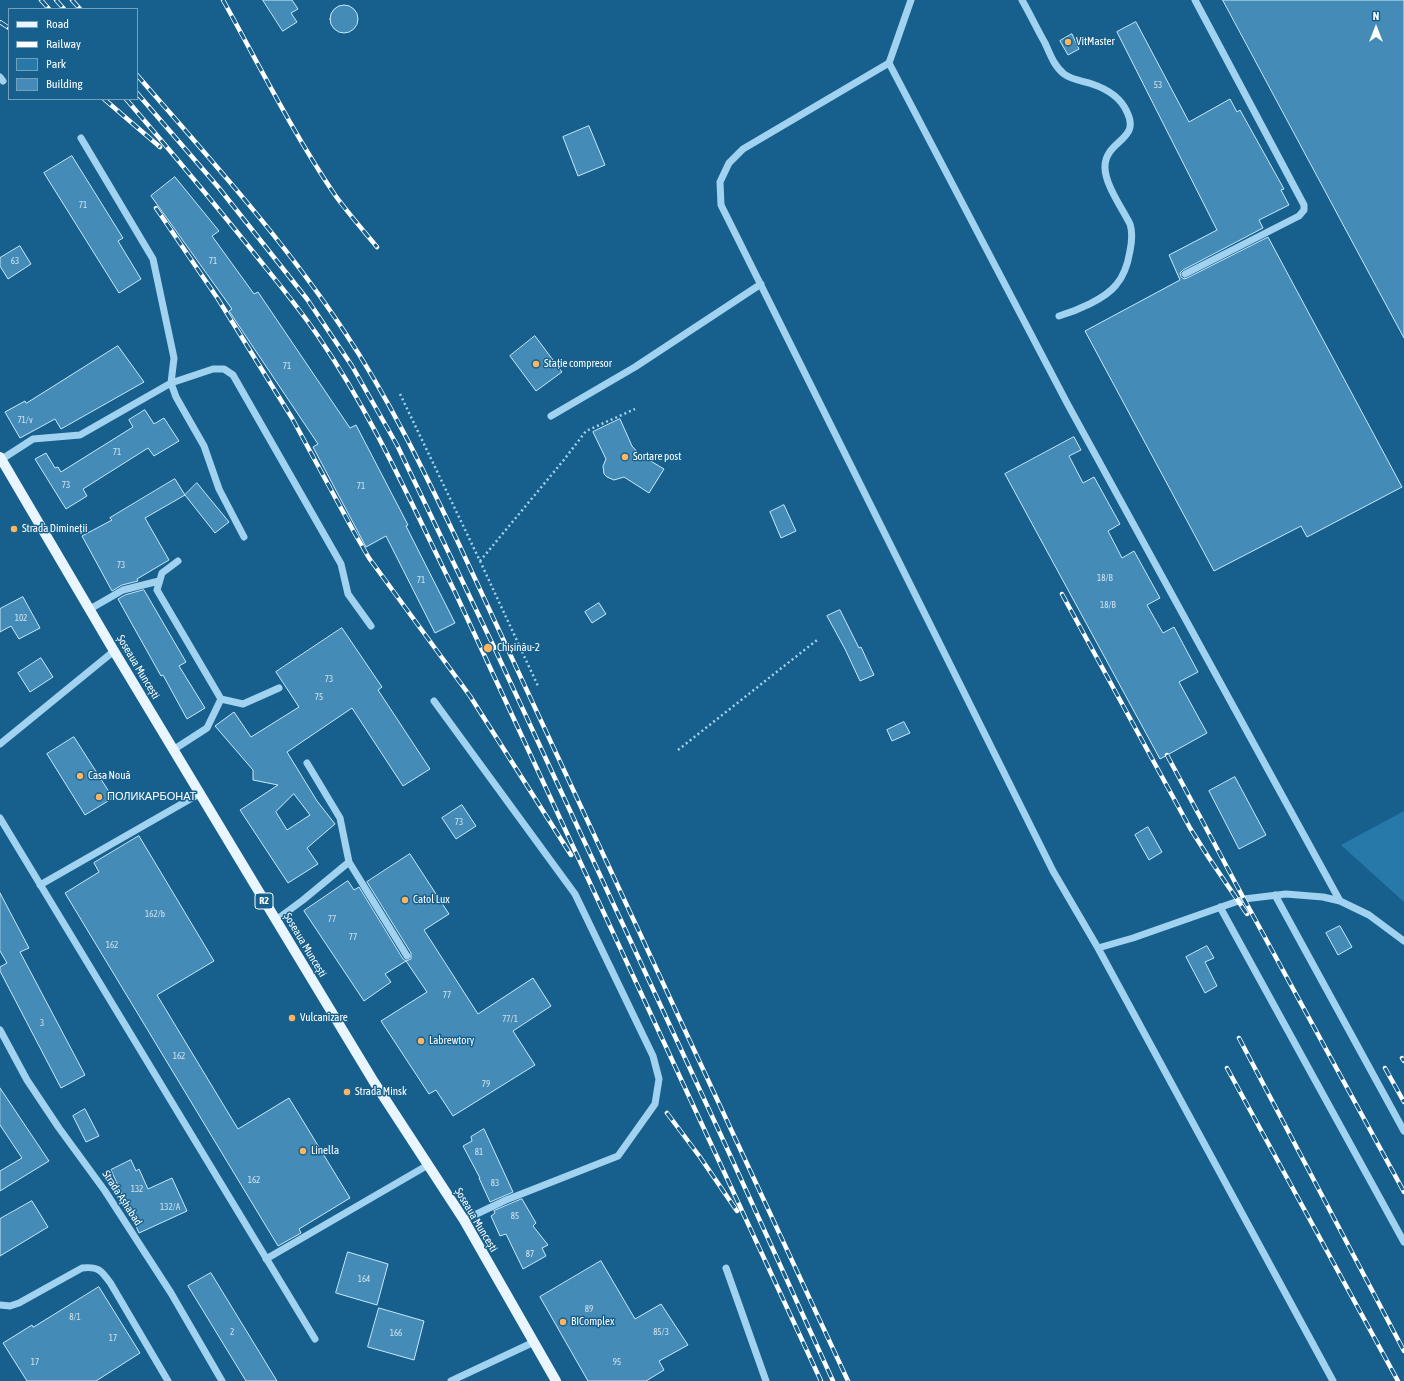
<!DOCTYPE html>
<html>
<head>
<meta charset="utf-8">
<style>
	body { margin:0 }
	#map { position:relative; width:1404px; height:1381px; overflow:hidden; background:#17608d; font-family:"Asap Condensed",sans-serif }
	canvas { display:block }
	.legend { position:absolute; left:8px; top:8px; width:130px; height:92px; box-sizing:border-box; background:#17608d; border:1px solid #74a0bb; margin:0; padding:5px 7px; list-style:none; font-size:12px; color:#fff }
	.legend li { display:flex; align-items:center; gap:8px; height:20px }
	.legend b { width:20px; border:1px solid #74a0bb }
	.north { position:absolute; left:1356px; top:8px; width:40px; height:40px; -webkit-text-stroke:3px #17608d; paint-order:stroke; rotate:0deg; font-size:11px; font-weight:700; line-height:16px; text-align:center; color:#fff }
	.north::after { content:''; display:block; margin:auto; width:14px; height:18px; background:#fff; clip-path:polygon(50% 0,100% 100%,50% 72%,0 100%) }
</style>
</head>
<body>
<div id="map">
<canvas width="1404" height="1381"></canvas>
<ul class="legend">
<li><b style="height:5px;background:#e9f6ff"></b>Road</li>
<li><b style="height:5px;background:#fff"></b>Railway</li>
<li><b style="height:11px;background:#2679a9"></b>Park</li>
<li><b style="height:11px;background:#448cb7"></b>Building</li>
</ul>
<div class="north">N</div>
</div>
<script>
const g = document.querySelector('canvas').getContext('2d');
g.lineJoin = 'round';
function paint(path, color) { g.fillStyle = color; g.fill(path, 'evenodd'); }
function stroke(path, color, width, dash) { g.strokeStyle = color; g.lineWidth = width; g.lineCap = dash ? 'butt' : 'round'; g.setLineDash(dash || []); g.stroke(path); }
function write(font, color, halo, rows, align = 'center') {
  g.font = font + ' "Asap Condensed",sans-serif'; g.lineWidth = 3; g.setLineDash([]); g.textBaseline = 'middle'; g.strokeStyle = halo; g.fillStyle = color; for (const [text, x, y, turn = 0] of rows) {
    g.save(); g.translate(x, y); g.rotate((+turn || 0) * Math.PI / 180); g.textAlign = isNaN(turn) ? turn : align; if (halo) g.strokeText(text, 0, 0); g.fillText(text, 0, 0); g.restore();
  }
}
paint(new Path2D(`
	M1404,811V902L1341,845Z`), '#2679a9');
const building = new Path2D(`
	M263,0H292L298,9L291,13L297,22L283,31Z
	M1223,0H1404V338L1377,288Z
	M330 19a14 14 0 1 1 28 0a14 14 0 1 1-28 0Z
	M1136,22L1189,122L1230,99L1237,112L1240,110L1284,189L1281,190L1289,205L1259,220L1263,228L1183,270L1180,273L1181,277L1184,279L1187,278L1268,237L1402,487L1307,537L1301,526L1214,571L1085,331L1180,280L1169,255L1217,230L1117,32Z
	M1072,34L1079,49L1068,55L1060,41Z
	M589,126L605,165L578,176L563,137Z
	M72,156L123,238L118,241L141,279L119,293L44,173Z
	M175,177L219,231L212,236L254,294L258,292L350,428L356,425L408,525L406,526L455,623L435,633L386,536L366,547L313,447L318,444L229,311L232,309L151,196Z
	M20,246L31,264L8,279L0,266V258Z
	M535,336L562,372L536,391L510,356Z
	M118,346L144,382L61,429L55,419L20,438L5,412L25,401L26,403Z
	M145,410L154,424L164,418L179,441L154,456L148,448L83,489L87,496L66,509L35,459L46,453L55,468L58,467L61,472L133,427L129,420Z
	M620,419L632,446L639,454L664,469L649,493L624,477L614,480L607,477L604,474L603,466L606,459L593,432Z
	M1074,437L1081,450L1069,456L1083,483L1094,477L1120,524L1108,531L1122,558L1134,551L1160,598L1147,605L1163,633L1174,627L1198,672L1179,682L1207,733L1160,759L1005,474Z
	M175,479L185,495L145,518L169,560L137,579L138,581L122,585L112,591L82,536L112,520L110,518Z
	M197,483L229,522L215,533L185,495Z
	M784,505L796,531L781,538L770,512Z
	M144,590L186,662L179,666L205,708L187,719L163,675L161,676L118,599L125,595Z
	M23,597L40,628L19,639L11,626L0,632V609Z
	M599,603L606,614L592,623L585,612Z
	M840,610L859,648L861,647L874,675L860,681L845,649L827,616Z
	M342,628L382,687L378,690L430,769L403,786L352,708L287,752L317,801L335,824L307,848L318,864L288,883L240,810L278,785L253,780V770L215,726L234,712L251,737L299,707L276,672ZM294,794L310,815L287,830L276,812Z
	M41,658L53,677L30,692L18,673Z
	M904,722L910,733L892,741L887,730Z
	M74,737L113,798L85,815L47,754Z
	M1235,777L1266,835L1239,849L1209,791Z
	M462,805L476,826L456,839L442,818Z
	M1148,827L1162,852L1149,860L1135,835Z
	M139,836L214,961L157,995L238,1129L289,1098L350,1198L299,1229L301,1233L278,1246L65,893L99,872L94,863Z
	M410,854L449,914L424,930L478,1014L533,978L551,1006L513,1031L535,1065L453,1116L436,1090L429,1094L381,1021L427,992L406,961L411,959V953L367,882Z
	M348,881L354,890L359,887L403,959L406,961L385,974L391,982L364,1001L304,911Z
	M0,893L29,948L20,952L85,1075L61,1088L0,971V967L7,963L0,951Z
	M1340,926L1352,947L1338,955L1326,933Z
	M1207,946L1214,958L1205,962L1217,986L1205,993L1186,957Z
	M0,1088L49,1161L0,1191V1171L22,1158L0,1125Z
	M85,1109L99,1136L86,1142L73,1116Z
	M484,1129L513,1192L490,1202L479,1178H480L463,1146L472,1141L471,1137Z
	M131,1160L136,1171L139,1169L148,1189L172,1178L187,1211L139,1233L111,1170Z
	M522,1199L536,1223L533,1226L548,1245L542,1248L546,1256L523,1269L506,1234L500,1236L491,1216L495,1213L494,1211Z
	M32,1201L48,1227L0,1256V1219Z
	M348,1252L388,1264L377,1305L336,1293Z
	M601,1261L635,1319L661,1304L688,1345L659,1361L664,1370L646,1381H588L540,1297Z
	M211,1273L277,1381H246L188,1286Z
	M99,1287L140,1353L96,1381H27L3,1343L32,1325L33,1327Z
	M379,1308L424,1321L414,1360L368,1347Z`);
paint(building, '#448cb7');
stroke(building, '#c8e8fb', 1);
stroke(new Path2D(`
	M400,394L480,561L563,461L586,431L635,409
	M480,561L538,686
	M678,750L817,640`), '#a1d2ef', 2.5, [2, 3]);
stroke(new Path2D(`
	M911,0L889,63L743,149L729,163L720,182L721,205L1053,871L1098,948L1333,1381
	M1022,0C1030,14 1037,29 1045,43C1050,54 1054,66 1064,74C1072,80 1083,81 1092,84C1107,89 1121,98 1127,112C1141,140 1106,140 1105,166C1104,183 1122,208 1130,224C1133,233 1132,241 1130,251C1128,263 1124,276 1116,285C1105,299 1076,311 1059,316
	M889,63L1067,403L1340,901
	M0,77L3,81
	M1185,274L1299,216L1304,210V205L1195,0
	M551,416L635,367L761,284
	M2,459L33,439L80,435L171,383L174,358L153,259L81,138
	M244,537L219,489L204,446L176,397L171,383L213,369H224L233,375L341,564L348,594L371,626
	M178,561L162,573L157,590L221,699
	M90,609L123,590L159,581
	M434,701L575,894L653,1056L659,1079L655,1104L618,1156L506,1200L464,1220
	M0,744L114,651
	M173,750L207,728L221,699L243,704L279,688
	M307,763L340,818L349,862L407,956
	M0,818L315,1339
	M40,885L199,794
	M1275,895L1404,1131
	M1220,907L1404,1242
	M276,920L303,900L349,862
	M1098,948L1133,938L1244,899L1286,894L1323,897L1340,901L1369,915L1404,941
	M0,1030L27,1080L59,1128L105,1191L171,1293L222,1381
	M266,1259L428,1165
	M726,1268L766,1381
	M0,1305L10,1306L19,1303L82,1268C99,1266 102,1271 111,1284L168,1381
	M451,1381L534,1342`), '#a1d2ef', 7);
stroke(new Path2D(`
	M0,457L114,651L276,920L374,1082L464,1220L556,1381`), '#e9f6ff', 10);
const rail = new Path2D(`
	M41,0L49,9
	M56,0L64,9
	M72,0L80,9
	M223,0C259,65 293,133 335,195C348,213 363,230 377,247
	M0,22L9,28
	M137,75C209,158 283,239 344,331C388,397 423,469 457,540L848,1381
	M137,93L219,188L307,299L352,366L397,445L493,645L725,1144L833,1381
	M104,99L160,147
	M126,99C168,148 209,197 250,248C273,277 297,305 318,336C373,416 412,505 455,592L821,1381
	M156,208L218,299L292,418L354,532L369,558L470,696L571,855
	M1062,594L1190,828L1209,858L1247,914
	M1167,755L1244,899L1404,1192
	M1239,1038L1404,1351
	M1402,1058L1404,1061
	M1227,1068L1398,1381
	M1385,1068L1404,1102
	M667,1113L700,1157L737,1211`);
stroke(rail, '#fff', 4.5);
stroke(rail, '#17608d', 3, [9]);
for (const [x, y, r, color] of [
	[1068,42,4,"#ffb45f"],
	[536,364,4,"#ffb45f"],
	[625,457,4,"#ffb45f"],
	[14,529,4,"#ffb45f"],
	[488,648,5,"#ffb45f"],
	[80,776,4,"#ffb45f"],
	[99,797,4,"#ffb45f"],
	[405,900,4,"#ffb45f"],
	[292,1018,4,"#ffb45f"],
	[421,1041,4,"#ffb45f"],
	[347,1092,4,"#ffb45f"],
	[303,1151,4,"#ffb45f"],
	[563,1322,4,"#ffb45f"]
]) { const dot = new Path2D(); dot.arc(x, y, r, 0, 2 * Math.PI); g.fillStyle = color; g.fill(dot); stroke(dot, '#17608d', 1.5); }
write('9px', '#d0e2ed', null, [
	["53",1158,85],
	["71",83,205],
	["63",15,261],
	["71",213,261],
	["71",287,366],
	["71/v",25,420],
	["71",117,452],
	["73",66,485],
	["71",361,486],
	["73",121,565],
	["18/B",1105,578],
	["71",421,580],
	["18/B",1108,605],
	["102",21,618],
	["73",329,679],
	["75",319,697],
	["73",459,822],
	["162/b",155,914],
	["77",332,919],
	["77",353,937],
	["162",112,945],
	["77",447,995],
	["77/1",510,1019],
	["3",42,1023],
	["162",179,1056],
	["79",486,1084],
	["81",479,1152],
	["162",254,1180],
	["83",495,1183],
	["132",137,1189],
	["132/A",170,1207],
	["85",515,1216],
	["87",530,1254],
	["164",364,1279],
	["89",589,1309],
	["8/1",75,1317],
	["2",232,1332],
	["85/3",661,1332],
	["166",396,1333],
	["17",113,1338],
	["17",35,1362],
	["95",617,1362]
]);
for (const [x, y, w] of [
	[264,901,18]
]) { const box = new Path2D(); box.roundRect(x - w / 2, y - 8, w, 16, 3); g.fillStyle = '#17608d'; g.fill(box); stroke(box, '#fff', 1); }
write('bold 10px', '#fff', null, [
	["R2",264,901]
]);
write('11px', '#fff', '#17608d', [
	["VitMaster",1076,42],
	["Stație compresor",544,364],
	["Sortare post",633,457],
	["Strada Dimineții",22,529],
	["Chișinău-2",497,648],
	["Casa Nouă",88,776],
	["ПОЛИКАРБОНАТ",107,797],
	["Catol Lux",413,900],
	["Vulcanizare",300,1018],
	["Labrewtory",429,1041],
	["Strada Minsk",355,1092],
	["Linella",311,1151],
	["BIComplex",571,1322]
], 'left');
write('11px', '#fff', '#17608d', [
	["Șoseaua Muncești",138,667,59],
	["Șoseaua Muncești",305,945,59],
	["Strada Așhabad",122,1198,57],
	["Șoseaua Muncești",476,1220,59]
]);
</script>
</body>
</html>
